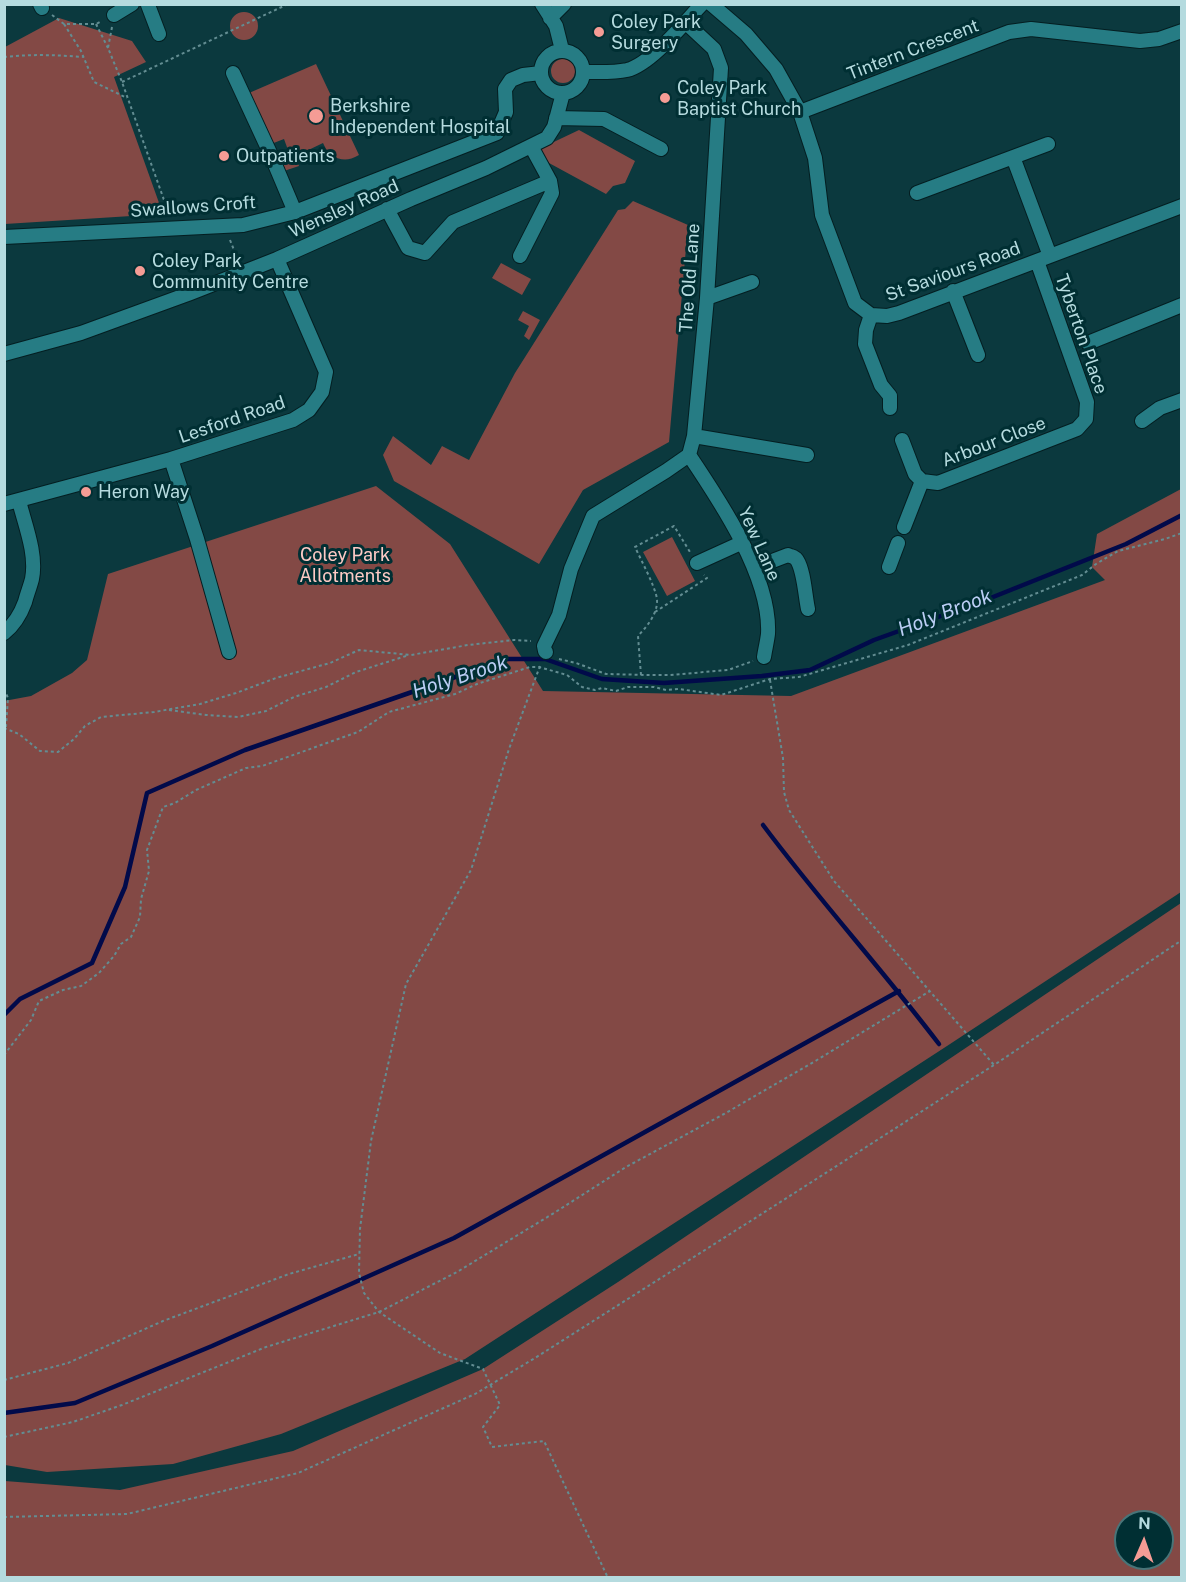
<!DOCTYPE html>
<html>
<head>
<meta charset="utf-8">
<style>
	body { margin:0 }
	#map { position:relative; width:1186px; height:1582px; overflow:hidden; background:#0b393e; font-family:"Public Sans",sans-serif }
	canvas { display:block }
	.frame { position:absolute; inset:0; border:6px solid #b5dbdf; pointer-events:none }
	.north { position:absolute; left:1114px; top:1510px; width:60px; height:60px; box-sizing:border-box; background:#002f33; border:2px solid #487478; border-radius:50%; rotate:2deg; font-size:16px; font-weight:700; line-height:24px; text-align:center; color:#b5dbdf }
	.north::after { content:''; display:block; margin:auto; width:21px; height:27px; background:#f59c95; clip-path:polygon(50% 0,100% 100%,50% 72%,0 100%) }
</style>
</head>
<body>
<div id="map">
<canvas width="1186" height="1582"></canvas>
<div class="frame"></div>
<div class="north">N</div>
</div>
<script>
const g = document.querySelector('canvas').getContext('2d');
g.lineJoin = 'round';
function paint(path, color) { g.fillStyle = color; g.fill(path, 'evenodd'); }
function stroke(path, color, width, dash) { g.strokeStyle = color; g.lineWidth = width; g.lineCap = dash ? 'butt' : 'round'; g.setLineDash(dash || []); g.stroke(path); }
function write(font, color, halo, rows, align = 'center') {
  g.font = font + ' "Public Sans",sans-serif'; g.lineWidth = 6; g.setLineDash([]); g.textBaseline = 'middle'; g.strokeStyle = halo; g.fillStyle = color; for (const [text, x, y, turn = 0] of rows) {
    g.save(); g.translate(x, y); g.rotate((+turn || 0) * Math.PI / 180); g.textAlign = isNaN(turn) ? turn : align; if (halo) g.strokeText(text, 0, 0); g.fillText(text, 0, 0); g.restore();
  }
}
paint(new Path2D(`
	M230 26a14 14 0 1 1 28 0a14 14 0 1 1-28 0Z
	M59,18L132,41L146,62L114,77L163,214L5,224V47Z
	M551 71a12 12 0 1 1 24 0a12 12 0 1 1-24 0Z
	M316,64L359,155C347,162 341,160 329,155L323,143L296,156L299,166L284,171L276,156L288,150L284,139L271,144L249,93Z
	M579,130L635,161L625,183L613,186L606,194L549,163L539,149Z
	M633,201L688,225L669,442L583,490L539,564L394,481L383,455L393,436L431,465L442,446L469,460L515,373L618,210L625,209Z
	M501,263L531,279L522,295L492,278Z
	M523,311L540,320L529,340L524,336L529,326L518,320Z
	M376,486L450,544L543,691L791,696L1105,580L1092,567L1097,534L1181,489V892L947,1046L465,1359L281,1434L173,1464L47,1472L5,1465L4,701L31,696L72,673L87,660L108,574Z
	M672,537L695,581L667,596L643,552Z
	M1181,903V1577H5V1481L120,1490L293,1451L483,1369L618,1282ZM1126,1522H1162V1558H1126Z`), '#834945');
stroke(new Path2D(`
	M763,825C819,900 882,969 939,1044
	M4,1015L20,999L92,963L125,887L147,793L245,750L507,659H545L602,679L664,683L762,676L810,670L874,640L988,599L1126,544L1182,515
	M4,1413L75,1403L212,1346L454,1238L899,991`), '#010a4a', 4.5);
const minor = new Path2D(`
	M40,4L42,8
	M542,4L556,26L562,50
	M711,4L746,34L776,69L800,112L815,158L822,215L855,303L871,315L887,316L899,313L1182,206
	M148,5L159,34
	M114,15L132,4
	M550,18L564,4
	M685,22L714,49L721,68L707,298L694,436L807,455
	M541 72a21 21 0 1 1 42 0a21 21 0 1 1-42 0Z
	M584,72C598,72 613,73 627,70C651,64 684,23 702,4
	M233,73L271,155L295,212
	M800,112L1009,32L1031,29L1140,41L1159,39L1182,31
	M556,118L604,119L661,149
	M1013,157L1050,256
	M917,193L1048,144
	M387,209L408,248L425,253L453,222L550,181L531,146
	M4,237L243,225L295,212L497,133L506,112L505,89L511,80L523,75L541,73
	M520,256L552,193L550,181
	M953,291L978,355
	M707,298L752,282
	M871,315L866,330L865,344L881,385L890,396V408
	M1088,343L1182,305
	M4,354L81,333L188,294L277,259L411,199L486,168L547,138L554,127L563,93
	M1142,421L1160,408L1182,400
	M902,440L915,474L922,481L938,483L1077,429L1086,419L1087,402L1037,261
	M689,455C720,501 771,577 768,634C767,642 765,650 764,657
	M171,459L197,539L229,652
	M4,504L171,459L293,420L309,410L322,392L326,372L277,259
	M904,527L922,481
	M697,563L741,543
	M889,567L898,543
	M754,568L788,555C792,557 794,556 797,560C804,571 805,595 808,609
	M4,633C14,625 21,613 25,602C27,594 30,587 32,579C37,554 25,525 19,501
	M546,652L545,651L544,646L559,615L571,569L593,516L666,471L689,455L694,436`);
stroke(minor, '#041e21', 16);
stroke(new Path2D(`
	M52,15L64,24H96L102,21
	M64,24L81,51L94,82L127,98
	M96,24L108,48
	M112,27L108,48L122,82L169,214
	M4,57C31,54 57,55 84,57
	M122,82L288,4
	M230,240L238,260
	M655,612L707,578L704,575
	M559,659L576,663L606,674L648,675H670L728,670L753,661
	M540,666L509,749L471,870L406,984L371,1141L360,1229L359,1273L364,1293L379,1312L440,1353L483,1369L500,1405L483,1427L492,1447L544,1441L608,1578
	M641,675L638,636C647,626 658,614 657,599C655,586 641,560 635,547L674,526L690,552
	M770,680L783,758L784,792L789,810L834,881L994,1065
	M4,689L8,698L6,727
	M169,710L206,715L238,717L266,711L294,697L326,687L356,672L409,655
	M4,728L19,734L40,751L58,752L74,739L85,726L101,717L154,712L200,704L236,693L276,678L330,663L359,650L411,655L468,645L514,640L531,641
	M4,1055L31,1020L39,1001L63,990L81,986L99,973L114,956L121,944L131,937L140,917L141,899L149,871L147,850L163,807L175,803L196,790L246,768L262,766L358,732L389,712L455,694L477,684L530,667H539L567,675L582,687L595,690L602,688L616,691L628,687H654L666,690L679,689L721,695L770,679L799,677L908,645L1082,575L1096,564L1118,551L1165,539L1182,533
	M4,1380L68,1363L163,1321L289,1274L359,1254
	M4,1437L73,1422L122,1405L266,1347L379,1312L457,1272L554,1213L626,1167L724,1114L817,1060L930,991
	M4,1517L127,1514L298,1473L475,1394L535,1358L782,1201L994,1065L1182,940`), '#638d92', 2, [3, 3]);
stroke(minor, '#267c84', 14);
for (const [x, y, r, color] of [
	[599,32,6,"#f59c95"],
	[665,98,6,"#f59c95"],
	[316,116,8,"#f59c95"],
	[224,156,6,"#f59c95"],
	[140,271,6,"#f59c95"],
	[86,492,6,"#f59c95"]
]) { const dot = new Path2D(); dot.arc(x, y, r, 0, 2 * Math.PI); g.fillStyle = color; g.fill(dot); stroke(dot, '#002f33', 2); }
write('18px', '#b5dbdf', '#002f33', [
	["Coley Park",611,22],
	["Surgery",611,43],
	["Coley Park",677,88],
	["Baptist Church",677,109],
	["Berkshire",330,106],
	["Independent Hospital",330,127],
	["Outpatients",236,156],
	["Coley Park",152,261],
	["Community Centre",152,282],
	["Heron Way",98,492]
], 'left');
write('18px', '#b5dbdf', '#002f33', [
	["Tintern Crescent",913,50,-21],
	["Swallows Croft",193,207,-4],
	["Wensley Road",344,209,-24],
	["St Saviours Road",953,272,-20],
	["The Old Lane",690,278,-86],
	["Tyberton Place",1081,334,71],
	["Lesford Road",232,420,-19],
	["Arbour Close",994,442,-21],
	["Yew Lane",759,544,66]
]);
write('18px', '#fdcac5', '#002f33', [
	["Coley Park",345,555],
	["Allotments",345,576]
]);
write('italic 20px', '#bacdf4', '#002f33', [
	["Holy Brook",945,613,-21],
	["Holy Brook",460,677,-18]
]);
</script>
</body>
</html>
